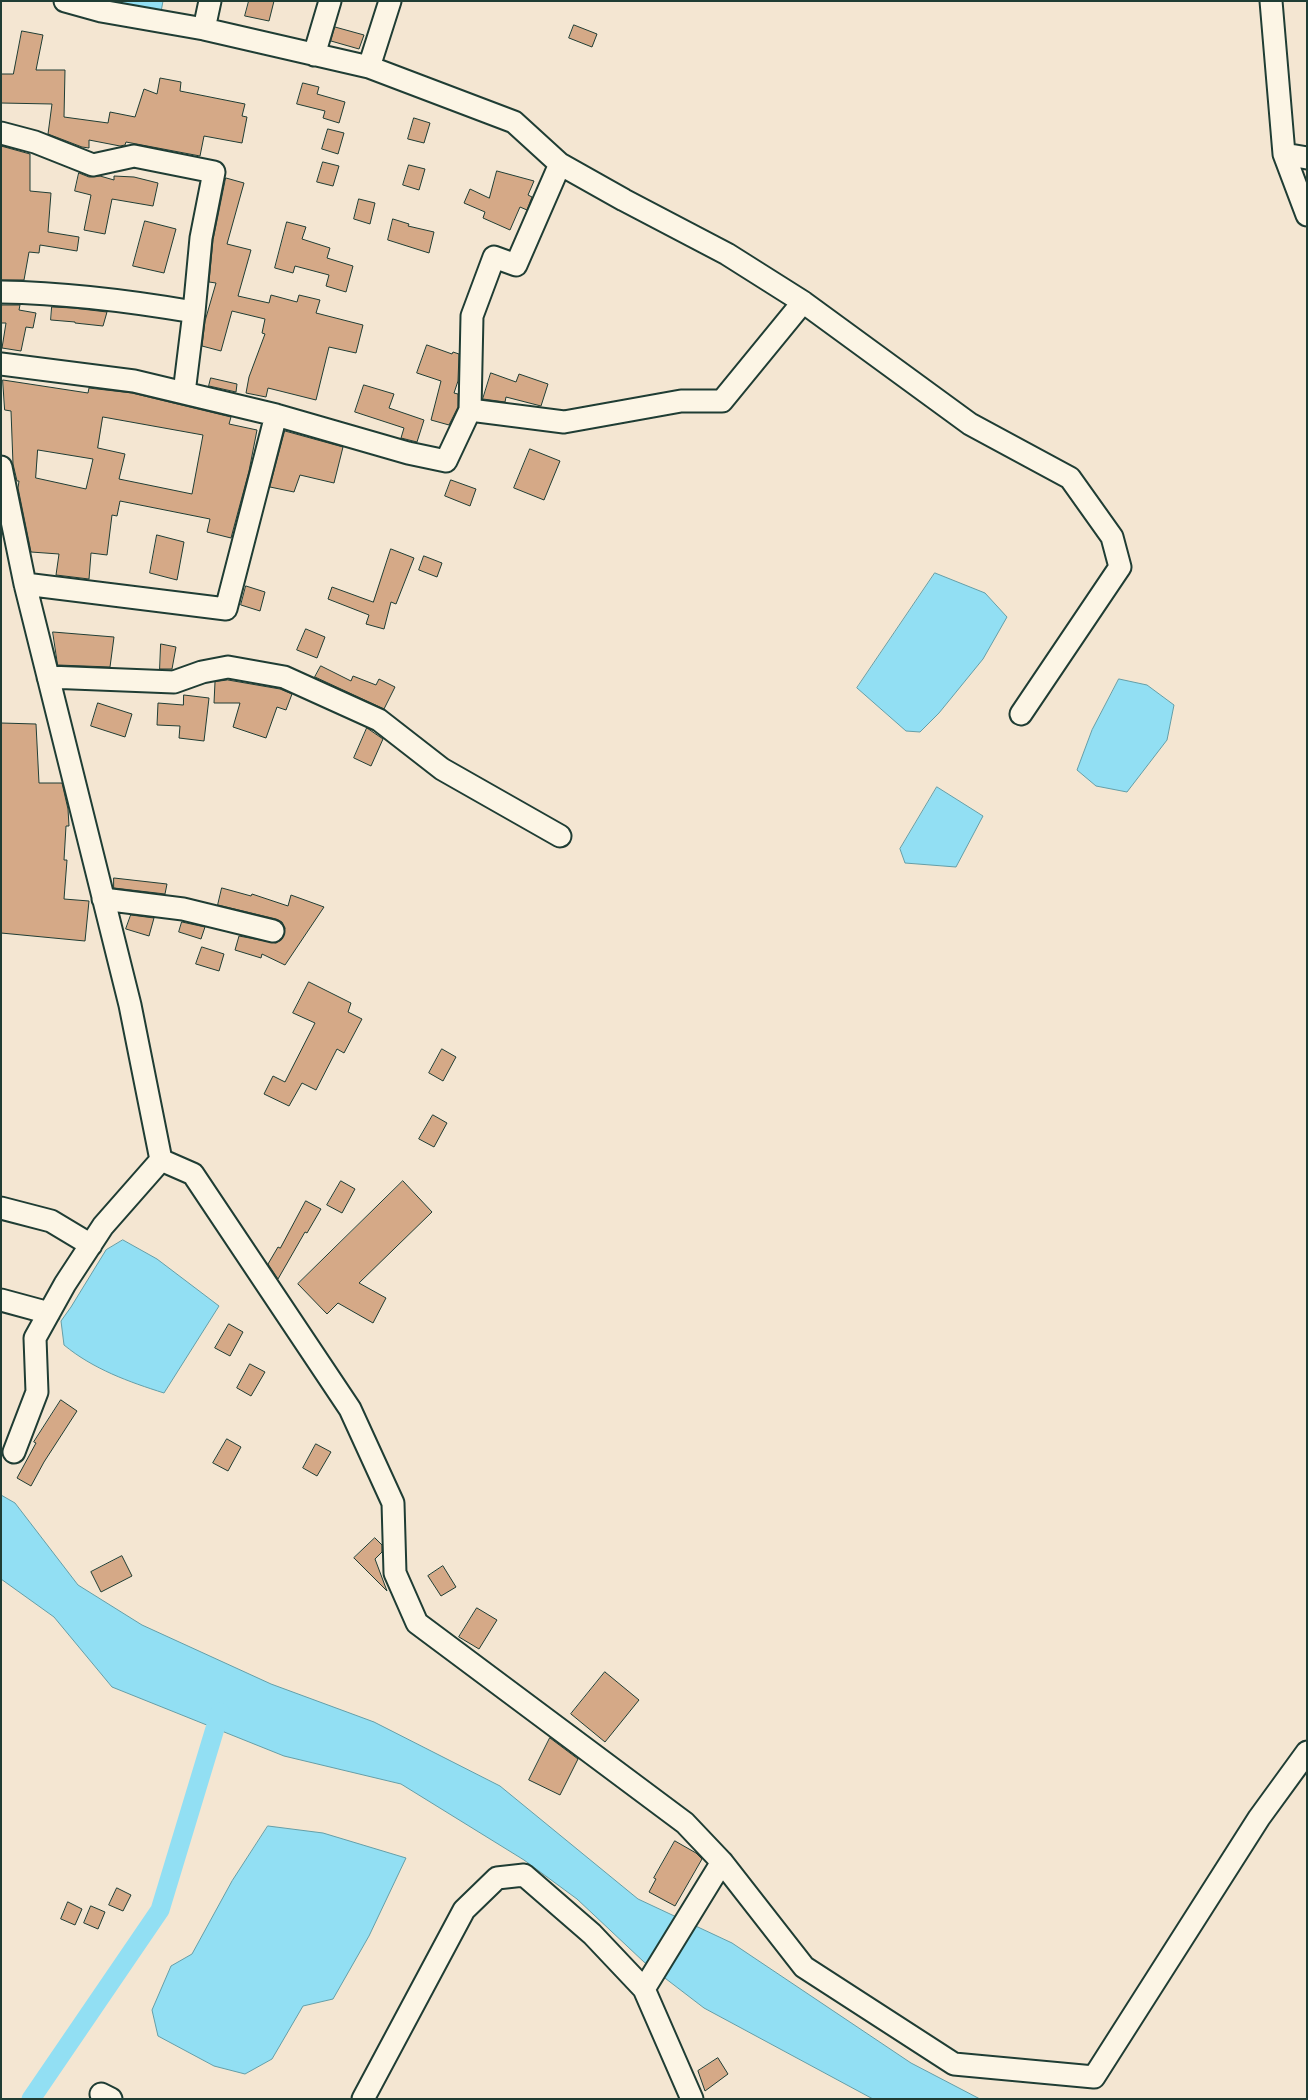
<!DOCTYPE html>
<html>
<head>
<meta charset="utf-8">
<style>
	body { margin:0 }
	#map { position:relative; width:1308px; height:2100px; overflow:hidden; background:#f4e6d2; font-family:Sriracha,sans-serif }
	canvas { display:block }
	.frame { position:absolute; inset:0; border:2px solid #1f3d34; pointer-events:none }
</style>
</head>
<body>
<div id="map">
<canvas width="1308" height="2100"></canvas>
<div class="frame"></div>
</div>
<script>
const g = document.querySelector('canvas').getContext('2d');
g.lineJoin = 'round';
function paint(path, color) { g.fillStyle = color; g.fill(path, 'evenodd'); }
function stroke(path, color, width, dash) { g.strokeStyle = color; g.lineWidth = width; g.lineCap = dash ? 'butt' : 'round'; g.setLineDash(dash || []); g.stroke(path); }
const water = new Path2D(`
	M108,1H163L161,12Z
	M935,573L985,593L1007,617L983,659L939,713L920,732L906,731L857,688Z
	M1119,679L1147,685L1174,705L1167,740L1127,792L1096,786L1077,770L1092,730Z
	M937,787L983,816L956,867L905,863L900,849Z
	M123,1240L157,1259L219,1306L164,1393C129,1382 93,1369 64,1345L61,1321L71,1307L106,1250Z
	M1,1495L15,1503L78,1585L142,1625L271,1684L374,1722L500,1786L638,1899L732,1943L911,2063L980,2099H873L704,2008L644,1962L577,1899L524,1860L401,1784L284,1756L112,1687L54,1617L1,1579Z
	M268,1826L323,1833L406,1858L369,1936L333,1999L303,2006L272,2059L245,2074L214,2066L158,2036L152,2010L171,1966L192,1954L232,1881Z`);
paint(water, '#92dff3');
stroke(water, '#649ea7', 1);
stroke(new Path2D(`
	M31,2099L160,1910L220,1712`), '#92dff3', 19);
const building = new Path2D(`
	M249,1H274L269,21L245,16Z
	M574,25L597,34L592,47L569,38Z
	M335,27L364,35L359,49L331,41Z
	M22,31L43,35L36,70H65L64,117L108,123L110,112L135,117L144,89L157,94L160,78L181,82L180,91L245,104L242,116L247,117L242,143L204,136L200,156L126,142L125,145L120,146L89,140V148L82,147L48,134L52,104L1,103V74H13Z
	M303,83L319,87L317,94L345,102L339,123L323,118L325,111L297,104Z
	M414,118L430,123L424,143L408,139Z
	M328,129L344,133L338,154L322,149Z
	M1,146L30,154V191L51,193L48,232L79,237L77,251L40,245L39,253L29,252L24,280H1Z
	M323,162L339,166L333,186L317,182Z
	M409,165L425,169L419,190L403,185Z
	M497,171L534,181L528,195L532,197L527,210L520,207L510,230L483,218L485,212L464,203L470,189L489,198Z
	M79,173L89,177L100,176L114,180V176L134,177L158,183L153,206L112,199L105,234L84,230L91,195L75,191Z
	M226,178L244,183L227,244L251,250L238,296L269,303L271,295L297,302L299,295L320,300L316,313L363,325L356,353L329,347L316,400L268,388L266,397L246,393L249,377L265,334L262,333L265,319L232,311L221,351L202,346L205,321L216,283L209,282L213,240Z
	M359,199L375,203L370,224L354,219Z
	M393,219L409,224L408,226L434,232L429,253L388,240Z
	M145,221L176,229L164,273L133,266Z
	M287,222L306,227L302,239L330,248L327,258L353,266L346,292L326,286L329,275L295,266L293,273L275,268Z
	M2,305H20L19,310L36,313L33,328L26,327L21,351L2,348L6,323H1Z
	M52,307L73,308L107,312L103,326L75,323V322L51,320Z
	M427,345L452,354L453,352L459,354L458,381L454,393L458,394V407L449,425L431,420L441,381L417,373Z
	M491,373L516,382L519,374L548,384L541,406L506,397L505,402L483,399Z
	M211,378L237,384L236,392L209,386Z
	M3,380L88,393L89,388L132,393L231,417L229,424L257,430L249,471L231,538L207,532L210,519L120,501L117,516L112,515L107,555L91,553L89,579L56,575L59,554L31,552L18,488L19,481H17L13,464L11,411L5,410ZM103,417L203,435L192,494L119,479L125,454L98,448ZM38,450L93,459L86,489L36,478Z
	M364,385L394,394L389,408L424,420L417,442L401,438L404,428L355,412Z
	M285,431L343,447L334,483L300,475L294,492L270,487Z
	M530,449L560,461L544,500L514,488Z
	M451,480L476,489L470,506L445,496Z
	M157,535L184,542L177,580L150,573Z
	M391,549L414,558L396,604L391,602L384,629L366,624L369,615L328,599L332,587L373,602Z
	M424,556L442,563L437,577L419,570Z
	M246,586L265,592L260,611L241,605Z
	M306,629L325,637L317,658L297,650Z
	M53,632L114,637L110,667L58,665Z
	M161,644L176,647L172,669H160Z
	M321,666L351,681L353,676L376,685L379,679L395,687L384,709L315,677Z
	M228,680L280,689L292,694L286,710L277,707L266,738L233,727L240,703H214L215,682Z
	M184,695L209,698L204,741L179,738L180,726L157,725L158,703L183,705Z
	M98,703L132,714L125,737L91,726Z
	M1,723L36,724L39,783H62L68,809L69,826H66L64,860H67L64,899L89,901L85,941L1,933Z
	M367,728L383,739L371,766L354,758Z
	M114,878L167,884L165,894L114,888Z
	M222,888L251,896L252,894L288,906L291,895L324,907L285,965L262,954L261,958L235,950L239,936L276,943L282,939L285,928L282,922L276,919L218,905Z
	M131,915L154,918L149,936L126,929Z
	M182,922L205,927L201,939L179,932Z
	M202,947L224,954L219,971L196,964Z
	M309,982L351,1003L348,1012L362,1019L344,1053L337,1049L316,1090L302,1083L289,1106L264,1094L273,1076L285,1082L315,1023L293,1013Z
	M442,1049L456,1057L443,1081L429,1073Z
	M433,1115L447,1123L434,1147L419,1139Z
	M341,1181L355,1189L342,1213L327,1205Z
	M403,1181L432,1212L359,1283L386,1298L373,1323L338,1303L327,1314L298,1284Z
	M306,1201L321,1209L307,1233L305,1232L278,1279L268,1264L278,1247L280,1248Z
	M229,1324L243,1332L230,1356L215,1348Z
	M250,1364L265,1372L251,1396L237,1388Z
	M61,1400L77,1411L44,1462L31,1486L17,1478L36,1443L34,1442Z
	M227,1439L241,1447L228,1471L213,1463Z
	M316,1444L331,1452L317,1476L303,1468Z
	M375,1538L382,1545V1552L375,1559L387,1591L354,1558Z
	M122,1556L132,1576L101,1592L91,1572Z
	M443,1566L456,1587L441,1596L428,1576Z
	M477,1608L497,1620L479,1649L459,1637Z
	M605,1672L639,1700L605,1742L571,1714Z
	M550,1738L578,1759L560,1795L529,1780Z
	M675,1841L696,1853L702,1859L675,1906L649,1892L656,1879L654,1878Z
	M117,1888L131,1895L123,1911L109,1905Z
	M68,1902L82,1909L75,1925L61,1919Z
	M91,1906L105,1912L98,1929L84,1923Z
	M718,2058L728,2074L705,2091L698,2071Z`);
paint(building, '#d5a987');
stroke(building, '#1f3d34', 1);
const minor = new Path2D(`
	M1271,1L1284,154L1307,215
	M204,29L210,1
	M314,55L330,1
	M369,67L390,1
	M1,133L35,142L93,165L134,156L214,172L201,238L194,312
	M1284,154L1307,158
	M1,292C66,293 130,301 194,312L184,393
	M803,302L970,424L1070,478L1112,537L1120,567L1021,714
	M1,364L134,381L276,415
	M470,410L472,316L494,257L516,265L560,164
	M1,467L25,584L130,1005L161,1160L193,1174L350,1409L393,1503L395,1573L417,1623L685,1823L722,1862L804,1967L954,2064L1094,2077L1259,1818L1307,1752
	M25,584L226,609L276,415L408,453L446,461L470,410L564,422L681,401H722L803,302L727,254L624,200L560,164L514,122L369,67L204,29L101,11L65,1
	M48,677L174,682L202,672L228,667L284,677L379,720L442,769L560,836
	M103,899L183,909L273,931
	M1,1208L51,1221L91,1245
	M1,1300L49,1313
	M14,1452L37,1392L35,1338L65,1284L103,1226L161,1160
	M644,1989L722,1862
	M101,2094L111,2099
	M363,2099L464,1910L497,1878L524,1875L592,1934L644,1989L692,2099`);
stroke(minor, '#1f3d34', 25);
stroke(minor, '#fcf5e5', 21);
</script>
</body>
</html>
